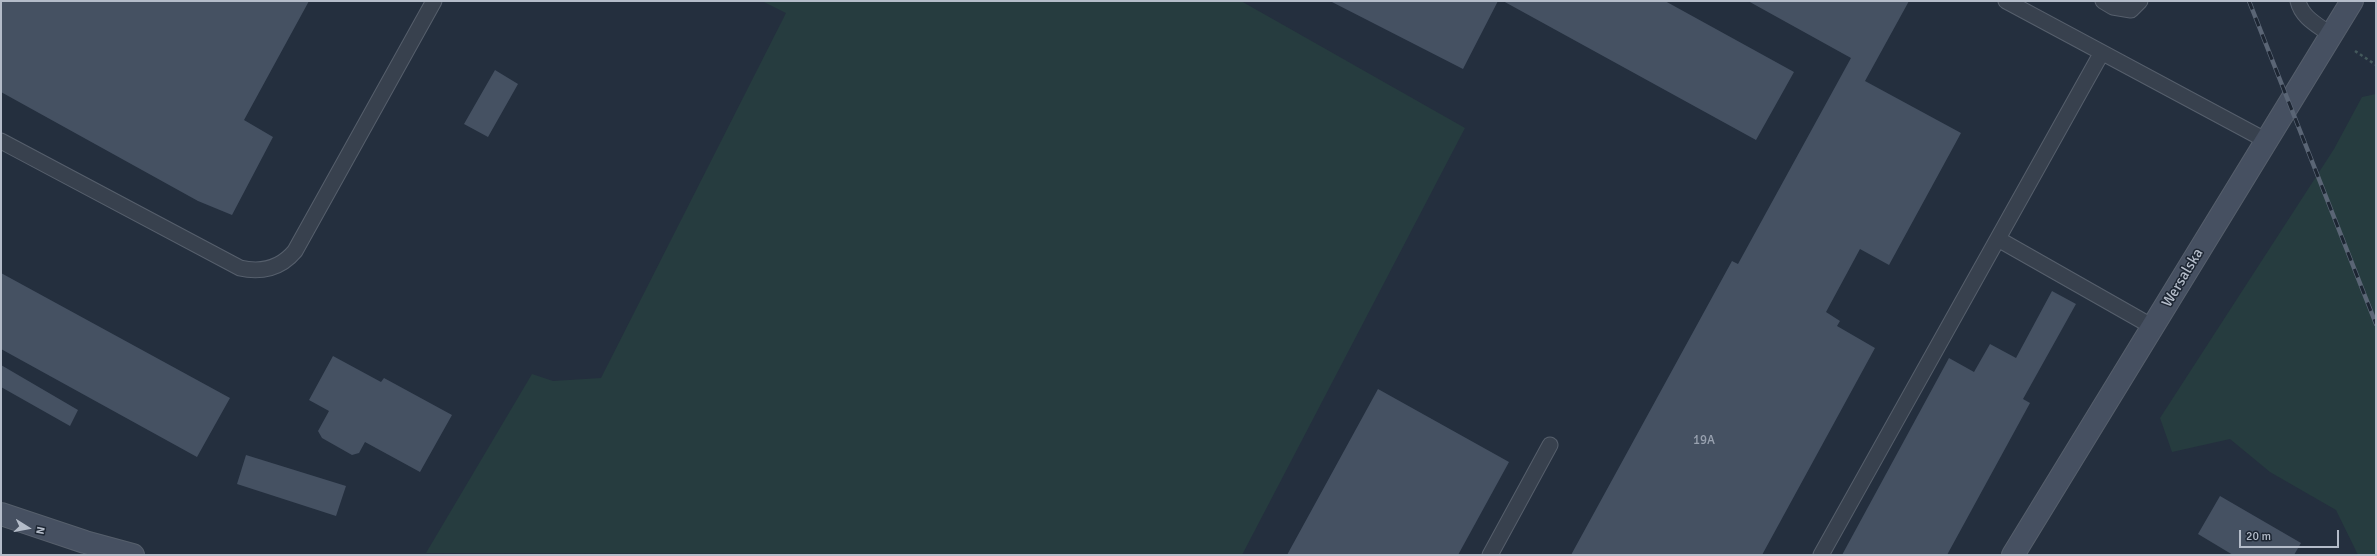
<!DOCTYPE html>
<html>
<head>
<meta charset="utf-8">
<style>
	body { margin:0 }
	#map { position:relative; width:2377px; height:556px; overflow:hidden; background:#242f3e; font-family:Signika,sans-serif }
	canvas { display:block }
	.frame { position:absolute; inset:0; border:2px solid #b4bcc9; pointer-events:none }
	.north { position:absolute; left:8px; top:508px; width:40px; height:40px; -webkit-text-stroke:3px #1d2633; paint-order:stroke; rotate:101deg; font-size:11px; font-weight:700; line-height:16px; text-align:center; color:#b4bcc9 }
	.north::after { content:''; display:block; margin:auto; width:14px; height:18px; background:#b4bcc9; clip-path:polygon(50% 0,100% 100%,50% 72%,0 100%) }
	.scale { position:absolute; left:2239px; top:530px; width:100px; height:18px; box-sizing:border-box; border:2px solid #b4bcc9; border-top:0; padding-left:5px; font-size:12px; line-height:14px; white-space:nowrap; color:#b4bcc9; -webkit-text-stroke:3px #1d2633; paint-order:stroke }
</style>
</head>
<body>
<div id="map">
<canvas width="2377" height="556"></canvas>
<div class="frame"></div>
<div class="north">N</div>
<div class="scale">20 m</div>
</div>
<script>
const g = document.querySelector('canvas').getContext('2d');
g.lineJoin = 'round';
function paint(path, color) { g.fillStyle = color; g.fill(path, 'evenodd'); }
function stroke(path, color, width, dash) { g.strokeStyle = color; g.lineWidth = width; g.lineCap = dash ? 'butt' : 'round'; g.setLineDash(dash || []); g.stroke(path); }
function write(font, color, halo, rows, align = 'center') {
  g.font = font + ' Signika,sans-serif'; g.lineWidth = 3; g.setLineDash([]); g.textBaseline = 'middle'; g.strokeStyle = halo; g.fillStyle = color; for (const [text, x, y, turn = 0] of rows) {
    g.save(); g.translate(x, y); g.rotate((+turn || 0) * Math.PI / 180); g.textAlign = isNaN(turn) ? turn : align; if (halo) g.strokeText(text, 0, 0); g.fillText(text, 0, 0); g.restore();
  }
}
paint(new Path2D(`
	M762,1H1241L1465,128L1242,555L426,553L532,374L553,381L601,378L786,13Z
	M2376,94V555H2358L2336,510L2270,472L2230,439L2172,452L2160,418L2334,149L2362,97Z`), '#263c3f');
paint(new Path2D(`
	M1,1H309L244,120L273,137L232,215L198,201L1,92Z
	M1330,1H1498L1463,69Z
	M1503,1H1665L1794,72L1756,140Z
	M1748,1H1909L1865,81L1961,133L1889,265L1860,249L1826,312L1840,321L1837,326L1875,348L1762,555H1571L1732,261L1738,264L1851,58Z
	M495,70L518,84L488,137L464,124Z
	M1,273L230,398L197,457L1,349Z
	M2052,291L2076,304L2023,399L2030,403L1947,555H1842L1949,358L1974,372L1990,344L2016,358Z
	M333,356L381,382L384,378L452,415L420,472L365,442L359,453L352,455L322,438L318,431L329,411L309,400Z
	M1,365L78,410L70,426L1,387Z
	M1378,389L1509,462L1458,555H1287Z
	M246,455L346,486L336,516L237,484Z
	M2220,496L2301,543L2294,555H2233L2198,534Z`), '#455162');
const lane = new Path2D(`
	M2006,1L2267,141
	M2103,1L2113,7L2131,10L2140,1
	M2298,1C2302,18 2318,25 2331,35
	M1,141L240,268C261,273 281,268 295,251L434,1
	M1998,239L2153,327
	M1490,555L1550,445
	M1821,555L2101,54`);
const secondary = new Path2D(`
	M1,514L85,542L133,555
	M2013,555L2352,1`);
stroke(lane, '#565f6c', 17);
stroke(secondary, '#565f6c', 24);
stroke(new Path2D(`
	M2355,51L2376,65`), '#44595c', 2.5, [3, 3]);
stroke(lane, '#38414e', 15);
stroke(secondary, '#465061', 22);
const rail = new Path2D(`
	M2249,1L2376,324`);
stroke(rail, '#5a6575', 4.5);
stroke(rail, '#1d2633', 3, [9]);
write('13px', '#98a1af', null, [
	["19A",1704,441]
]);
write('15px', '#b4bcc9', '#1d2633', [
	["Wersalska",2183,278,-59]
]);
</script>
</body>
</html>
